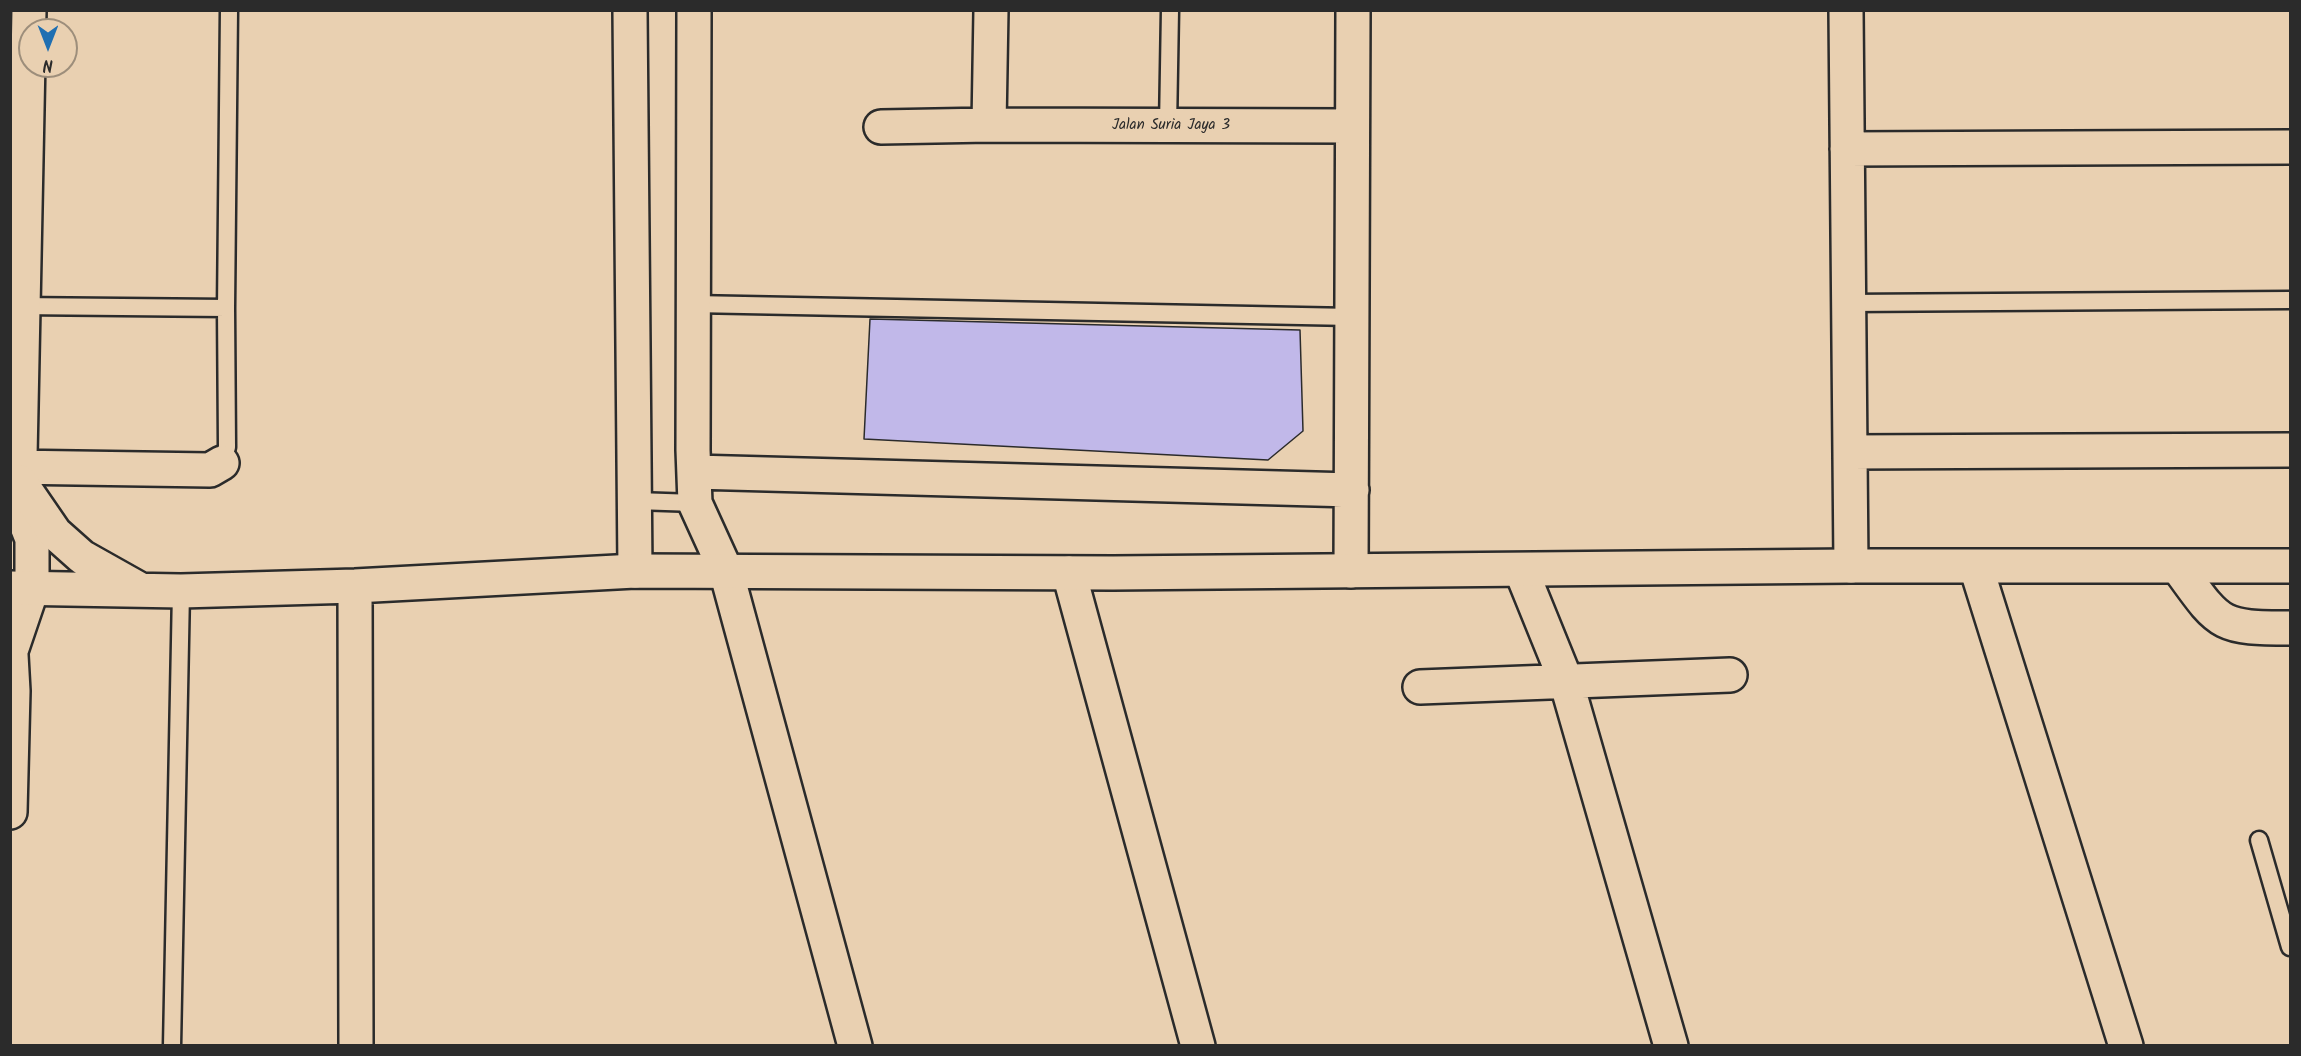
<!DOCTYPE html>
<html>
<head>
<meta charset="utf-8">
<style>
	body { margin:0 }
	#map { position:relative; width:2301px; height:1056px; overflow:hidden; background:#e9d0b1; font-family:Kalam,sans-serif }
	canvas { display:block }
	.frame { position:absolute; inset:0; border:12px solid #2b2b2b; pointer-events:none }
	.north { position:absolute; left:18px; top:18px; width:60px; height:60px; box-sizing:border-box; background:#e9d0b1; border:2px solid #9d8e7b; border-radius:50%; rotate:180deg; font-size:16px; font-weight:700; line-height:24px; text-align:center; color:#2b2b2b }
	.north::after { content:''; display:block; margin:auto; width:21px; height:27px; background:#1f6fb2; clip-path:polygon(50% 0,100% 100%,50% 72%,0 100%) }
</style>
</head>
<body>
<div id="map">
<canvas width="2301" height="1056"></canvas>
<div class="frame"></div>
<div class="north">N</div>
</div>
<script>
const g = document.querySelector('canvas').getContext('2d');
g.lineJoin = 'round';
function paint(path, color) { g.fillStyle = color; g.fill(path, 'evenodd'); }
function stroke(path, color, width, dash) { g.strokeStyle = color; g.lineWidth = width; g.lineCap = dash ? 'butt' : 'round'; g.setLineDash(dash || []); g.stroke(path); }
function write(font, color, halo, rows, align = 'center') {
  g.font = font + ' Kalam,sans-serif'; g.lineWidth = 4.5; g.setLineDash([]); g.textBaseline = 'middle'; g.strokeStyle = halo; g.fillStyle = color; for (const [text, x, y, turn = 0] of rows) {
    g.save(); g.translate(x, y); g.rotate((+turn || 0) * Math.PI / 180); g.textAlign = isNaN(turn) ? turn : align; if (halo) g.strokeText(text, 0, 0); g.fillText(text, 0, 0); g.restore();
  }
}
const building = new Path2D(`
	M870,319L1300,330L1303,431L1268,460L864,439Z`);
paint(building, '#c1b8e9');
stroke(building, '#2b2b2b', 1.5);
const service = new Path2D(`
	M1168,127L1170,10
	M1848,303L2290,300
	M693,304L1352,317
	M17,306L226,308
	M222,463L227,447L226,308L229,10
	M636,501L695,503
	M2259,840L2290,947
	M172,1046L181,591`);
const minor = new Path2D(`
	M630,10L635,571
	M694,10L693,450L695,503L726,571L855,1046
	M991,10L989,125L1352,126
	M1846,10L1851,566
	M881,127L989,125
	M1847,149L2290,147
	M1850,452L2290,450
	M10,467L210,470L222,463
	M694,472L1352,490
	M1976,567L2126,1046
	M2178,567C2220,625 2218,628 2290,628
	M1521,570L1566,681L1671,1046
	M1351,571L1353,10
	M1069,573L1198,1046
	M10,637L13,691L10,812
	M12,648L32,589V539L19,506L29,10
	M1420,687L1730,675`);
const tertiary = new Path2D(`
	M10,494L20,482L55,533L82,557L139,589
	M355,586L356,1046
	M10,588L181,591L355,586L635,571L1113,573L1851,566H2290`);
stroke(service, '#2b2b2b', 21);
stroke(minor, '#2b2b2b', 38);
stroke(tertiary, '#2b2b2b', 38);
stroke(service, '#e9d0b1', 16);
stroke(minor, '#e9d0b1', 33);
stroke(tertiary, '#e9d0b1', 33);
write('15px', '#2b2b2b', '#e9d0b1', [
	["Jalan Suria Jaya 3",1171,126]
]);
</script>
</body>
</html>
